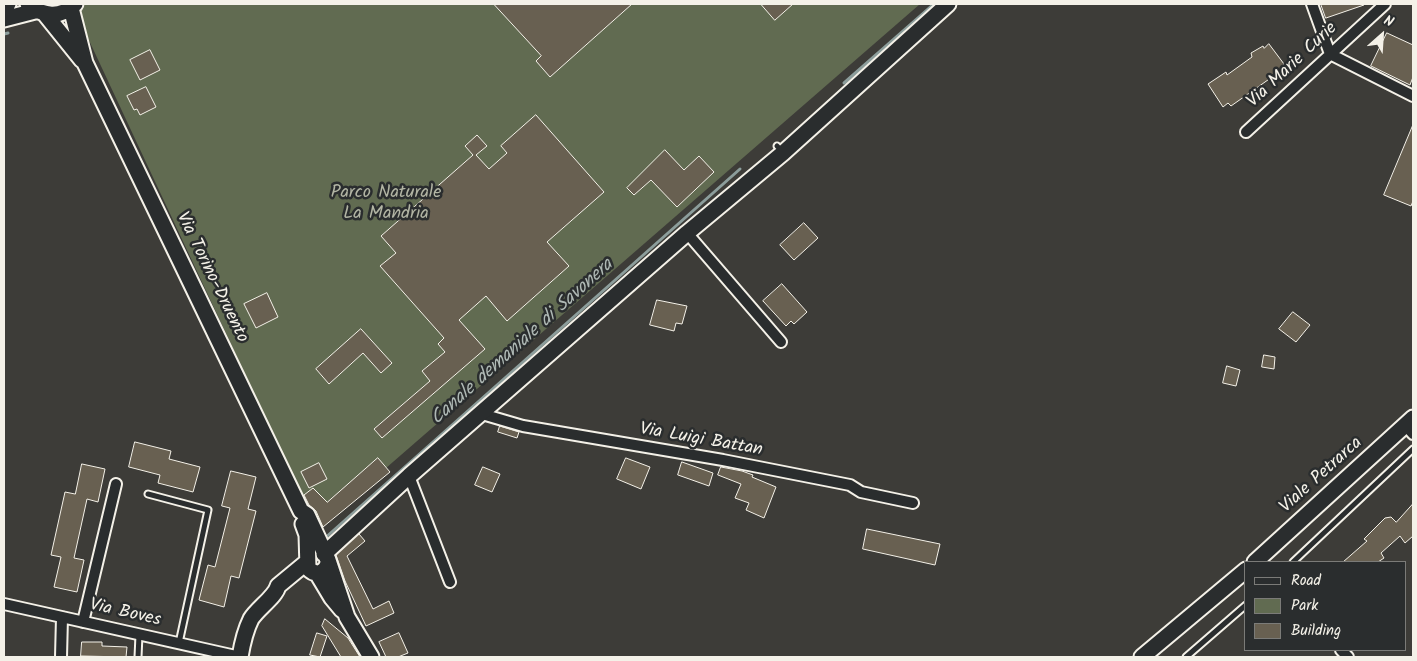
<!DOCTYPE html>
<html>
<head>
<meta charset="utf-8">
<style>
	body { margin:0 }
	#map { position:relative; width:1417px; height:661px; overflow:hidden; background:#3d3c38; font-family:Kalam,sans-serif }
	canvas { display:block }
	.frame { position:absolute; inset:0; border:5px solid #f4f1e8; pointer-events:none }
	.legend { position:absolute; left:1244px; top:561px; width:162px; height:90px; box-sizing:border-box; background:#2a2d2e; border:1px solid #7b7b78; margin:0; padding:6px 9px; list-style:none; font-size:15px; color:#f4f1e8 }
	.legend li { display:flex; align-items:center; gap:10px; height:25px }
	.legend b { width:25px; border:1px solid #7b7b78 }
	.north { position:absolute; left:1357px; top:10px; width:50px; height:50px; -webkit-text-stroke:4px #2a2d2e; paint-order:stroke; rotate:26deg; font-size:14px; font-weight:700; line-height:20px; text-align:center; color:#f4f1e8 }
	.north::after { content:''; display:block; margin:auto; width:18px; height:22px; background:#f4f1e8; clip-path:polygon(50% 0,100% 100%,50% 72%,0 100%) }
</style>
</head>
<body>
<div id="map">
<canvas width="1417" height="661"></canvas>
<div class="frame"></div>
<ul class="legend">
<li><b style="height:6px;background:#2a2d2e"></b>Road</li>
<li><b style="height:14px;background:#616b51"></b>Park</li>
<li><b style="height:14px;background:#686051"></b>Building</li>
</ul>
<div class="north">N</div>
</div>
<script>
const g = document.querySelector('canvas').getContext('2d');
g.lineJoin = 'round';
function paint(path, color) { g.fillStyle = color; g.fill(path, 'evenodd'); }
function stroke(path, color, width, dash) { g.strokeStyle = color; g.lineWidth = width; g.lineCap = dash ? 'butt' : 'round'; g.setLineDash(dash || []); g.stroke(path); }
function write(font, color, halo, rows, align = 'center') {
  g.font = font + ' Kalam,sans-serif'; g.lineWidth = 5; g.setLineDash([]); g.textBaseline = 'middle'; g.strokeStyle = halo; g.fillStyle = color; for (const [text, x, y, turn = 0] of rows) {
    g.save(); g.translate(x, y); g.rotate((+turn || 0) * Math.PI / 180); g.textAlign = isNaN(turn) ? turn : align; if (halo) g.strokeText(text, 0, 0); g.fillText(text, 0, 0); g.restore();
  }
}
paint(new Path2D(`
	M72,4H920L317,528Z`), '#616b51');
stroke(new Path2D(`
	M4,34L8,33
	M844,83L934,4
	M325,538L740,169`), '#8c9d9b', 3);
const building = new Path2D(`
	M494,4H632L550,77L536,61L541,56Z
	M761,4H793L775,20Z
	M1321,4H1363L1364,5L1326,18Z
	M1387,33L1413,45V77L1410,85L1371,66Z
	M1269,44L1284,64L1280,68L1282,70L1231,106L1228,103L1223,107L1208,84L1226,72L1227,75L1252,57L1251,53L1263,46L1264,48Z
	M150,50L160,70L140,80L130,60Z
	M146,87L156,107L140,115L137,109L134,110L127,96Z
	M536,115L604,192L547,242L569,266L507,321L486,296L459,320L485,349L382,438L374,429L430,381L422,371L445,352L438,344L444,338L380,266L396,253L381,236L473,155L465,146L477,135L487,146L476,155L489,169L507,153L501,146Z
	M1413,125V201L1411,206L1384,195Z
	M665,150L684,170L699,156L714,172L677,207L651,180L634,195L627,188Z
	M804,223L818,238L794,260L780,245Z
	M782,284L807,312L794,324L791,321L786,326L763,301Z
	M267,293L278,317L256,328L244,304Z
	M657,300L687,306L682,324L676,323L674,331L650,325Z
	M1293,312L1310,325L1296,342L1279,329Z
	M361,329L392,363L381,373L363,353L329,384L316,369Z
	M1264,355L1275,357L1274,369L1262,367Z
	M1227,366L1240,370L1236,386L1223,383Z
	M500,426L519,432L517,438L498,432Z
	M135,442L171,451L169,459L200,467L193,492L158,483L160,475L129,467Z
	M378,458L390,472L323,527L316,511L309,505L304,495L313,488L327,502Z
	M626,458L650,467L641,489L617,479Z
	M682,462L713,473L709,486L678,475Z
	M319,463L327,479L309,488L301,472Z
	M82,464L105,469L98,502L87,499L74,558L84,560L77,592L54,587L61,557L51,555L65,492L75,494Z
	M483,467L500,474L492,492L475,485Z
	M721,467L742,471L753,475L752,477L776,487L764,518L746,510L749,503L735,498L741,484L718,475Z
	M231,471L256,477L248,509L256,511L239,578L231,576L224,607L199,600L208,565L215,567L230,508L222,506Z
	M1413,504V536L1405,543L1400,536L1381,553L1384,558L1378,562H1343L1367,541L1364,539L1385,518L1391,517L1396,522Z
	M867,529L940,544L935,565L863,549Z
	M359,534L365,541L347,556L373,609L389,601L394,613L366,626L345,581L336,555Z
	M325,619L348,638L360,657H341L322,626Z
	M317,633L327,636L320,657L310,655Z
	M399,633L408,653L398,657H386L379,642Z
	M82,642H102V646L127,647L126,657L81,656Z`);
paint(building, '#686051');
stroke(building, '#f4f1e8', 1);
const lane = new Path2D(`
	M777,146L778,147
	M148,494L208,510L179,643
	M1293,562L1413,449
	M138,657L139,635
	M1186,657L1246,605`);
const street = new Path2D(`
	M1312,4L1330,54L1413,96
	M1246,132L1385,4
	M687,233L781,342
	M482,414L523,426L723,460L850,485L861,492L913,503
	M1405,425L1413,434
	M409,476L450,582
	M4,604L240,657
	M83,622L116,484
	M1341,650L1348,657
	M61,657L62,617`);
const secondary = new Path2D(`
	M28,4C42,16 61,19 75,4
	M71,8L85,63L301,511L307,515L328,560L347,617L371,657
	M4,9L8,4
	M45,14L82,60
	M4,19L35,11
	M303,524L307,535L308,568C315,576 325,574 328,563
	M324,554L409,476L687,233L783,153L948,4
	M1255,562L1413,418
	M317,573L332,598L342,610
	M240,657C242,645 245,631 251,619C257,609 276,596 278,586L307,562
	M1142,657L1246,570`);
stroke(lane, '#f4f1e8', 9);
stroke(street, '#f4f1e8', 14);
stroke(secondary, '#f4f1e8', 19);
stroke(lane, '#2a2d2e', 5);
stroke(street, '#2a2d2e', 10);
stroke(secondary, '#2a2d2e', 15);
write('18px', '#f4f1e8', '#2a2d2e', [
	["Via Marie Curie",1293,66,-43],
	["Via Torino-Druento",211,278,64],
	["Via Luigi Battan",701,441,10],
	["Viale Petrarca",1322,476,-42],
	["Via Boves",125,614,13]
]);
write('18px', '#b2b5a4', '#2a2d2e', [
	["Parco Naturale",386,194],
	["La Mandria",386,215]
]);
write('italic 19px', '#afb9b5', '#2a2d2e', [
	["Canale demaniale di Savonera",523,343,-42]
]);
</script>
</body>
</html>
